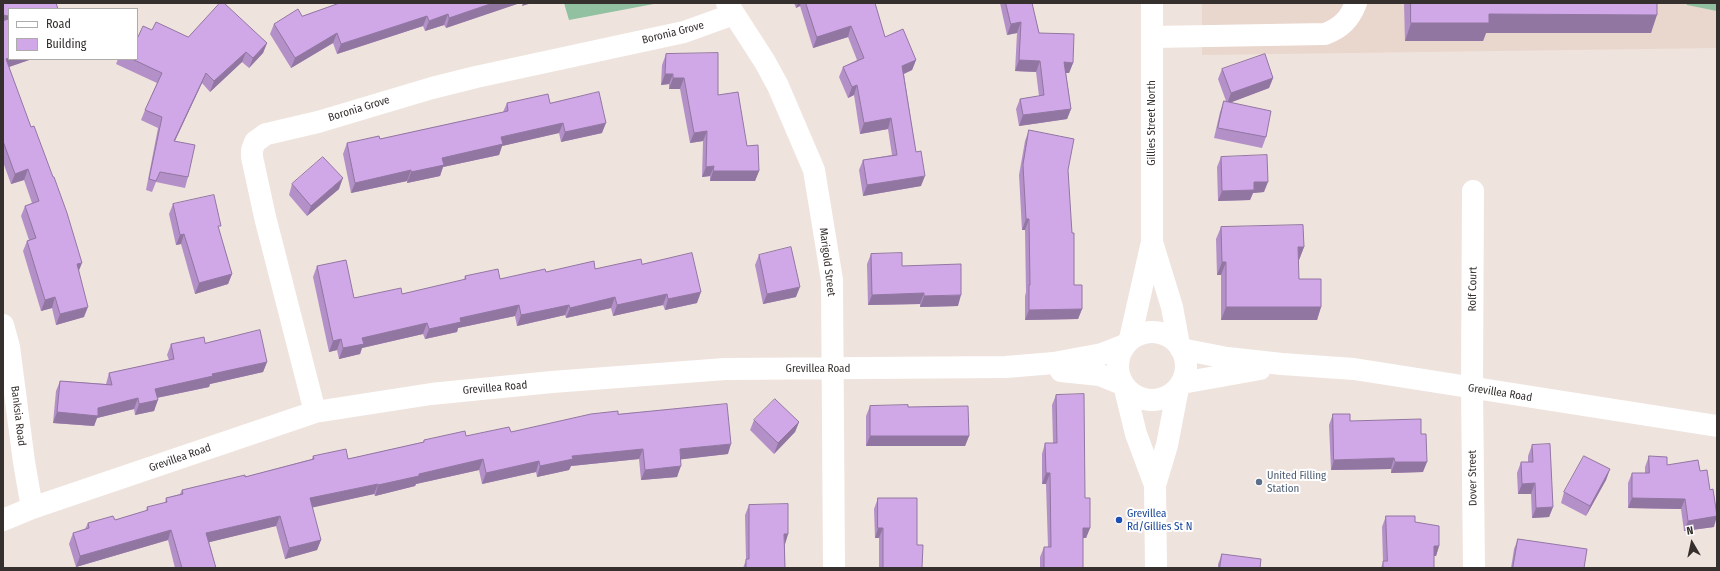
<!DOCTYPE html>
<html>
<head>
<meta charset="utf-8">
<style>
	body { margin:0 }
	#map { position:relative; width:1720px; height:571px; overflow:hidden; background:#efe3dd; font-family:"Fira Sans Condensed",sans-serif }
	canvas { display:block }
	.frame { position:absolute; inset:0; border:4px solid #35302e; pointer-events:none }
	.legend { position:absolute; left:8px; top:8px; width:130px; height:52px; box-sizing:border-box; background:#fff; border:1px solid #aeacab; margin:0; padding:5px 7px; list-style:none; font-size:12px; color:#35302e }
	.legend li { display:flex; align-items:center; gap:8px; height:20px }
	.legend b { width:20px; border:1px solid #aeacab }
	.north { position:absolute; left:1672px; top:523px; width:40px; height:40px; -webkit-text-stroke:3px #fff; paint-order:stroke; rotate:351deg; font-size:11px; font-weight:700; line-height:16px; text-align:center; color:#35302e }
	.north::after { content:''; display:block; margin:auto; width:14px; height:18px; background:#35302e; clip-path:polygon(50% 0,100% 100%,50% 72%,0 100%) }
</style>
</head>
<body>
<div id="map">
<canvas width="1720" height="571"></canvas>
<div class="frame"></div>
<ul class="legend">
<li><b style="height:5px;background:#fff"></b>Road</li>
<li><b style="height:11px;background:#d0a8e8"></b>Building</li>
</ul>
<div class="north">N</div>
</div>
<script>
const g = document.querySelector('canvas').getContext('2d');
g.lineJoin = 'round';
function paint(path, color) { g.fillStyle = color; g.fill(path, 'evenodd'); }
function stroke(path, color, width, dash) { g.strokeStyle = color; g.lineWidth = width; g.lineCap = dash ? 'butt' : 'round'; g.setLineDash(dash || []); g.stroke(path); }
function write(font, color, halo, rows, align = 'center') {
  g.font = font + ' "Fira Sans Condensed",sans-serif'; g.lineWidth = 4; g.setLineDash([]); g.textBaseline = 'middle'; g.strokeStyle = halo; g.fillStyle = color; for (const [text, x, y, turn = 0] of rows) {
    g.save(); g.translate(x, y); g.rotate((+turn || 0) * Math.PI / 180); g.textAlign = isNaN(turn) ? turn : align; if (halo) g.strokeText(text, 0, 0); g.fillText(text, 0, 0); g.restore();
  }
}
paint(new Path2D(`
	M1202,3H1717V48L1202,55Z`), '#e9d6cc');
paint(new Path2D(`
	M564,3H659L569,20Z
	M1686,3H1717V11L1687,5Z`), '#91c1a0');
stroke(new Path2D(`
	M727,3L765,62L778,86L814,170L832,280L834,568
	M1153,37L1325,34C1341,28 1350,19 1356,3
	M1473,191L1472,388L1474,568
	M3,325L9,347L24,462L32,508
	M1181,349L1227,358L1282,364L1354,369L1717,426
	M1061,371L1100,375L1122,384
	M1182,383L1260,369
	M315,412L265,217L252,157V150L255,142L266,134L271,133L318,122L432,88L476,77L684,32L734,14
	M3,520L32,508L315,412L431,394L552,382L725,369L1006,367L1054,363L1102,354L1125,345`), '#fff', 22);
stroke(new Path2D(`
	M1152,242L1172,307L1179,345
	M1118 366a34 34 0 1 1 68 0a34 34 0 1 1-68 0Z
	M1130,339L1152,242V3
	M1125,389L1136,434L1155,485
	M1156,568L1155,485L1167,445L1178,388`), '#fff', 22);
paint(new Path2D(`
	M3,3L9,59H32L9,67L79,271L84,317L56,325L52,308L41,311L23,251L27,241L29,240L21,216L25,206L32,203L24,180L11,184L3,162Z
	M520,3L446,28L444,25L425,31L423,26L337,54L333,43L291,68L270,34L274,24L302,16Z
	M794,3H875L885,37L916,60L912,70L904,74L921,186L863,196L859,170L863,160L892,155L888,129L860,134L854,95L848,98L839,77L843,67L857,60L848,37L813,48L800,6L796,8Z
	M1000,3H1032L1039,33L1073,63L1069,73H1066L1071,109L1067,119L1019,126L1016,109L1020,99L1039,96L1036,72L1015,71L1017,33L1007,35Z
	M1404,3H1657L1651,33H1486L1483,41H1405Z
	M152,30L188,37L267,43L263,53L249,68L242,62L210,92L202,83L175,141L188,177L185,188L156,182L152,192L146,190L158,128L141,120L145,110L157,83L116,64L118,59H137L138,37Z
	M666,54L718,95L747,146L759,171L755,181H710V176L702,177L703,141L690,143L680,89H669V84L661,85L662,65Z
	M1222,69L1273,78L1269,88L1231,102L1266,137L1262,148L1214,138L1220,112L1224,101H1226L1218,79Z
	M507,103H550L602,133L561,142L559,133L502,146L499,155L443,167L440,176L407,183V181L351,193L343,154L347,143L380,139L503,112Z
	M1029,130L1068,170L1074,285L1082,309L1078,319L1025,320V296L1026,292L1025,230H1022L1019,175L1025,141Z
	M1221,157L1264,192L1253,193L1250,200L1218,201L1217,167Z
	M292,184L339,189L307,216L289,195Z
	M173,204L219,230L232,274L228,284L195,294L181,244L176,245L169,214Z
	M1221,227L1304,247L1299,260H1298L1299,279L1321,307L1317,320H1221V275H1217L1216,239Z
	M871,254L902,266L958,306L920,307V304L868,305L867,264Z
	M759,255L796,297L763,304L755,265Z
	M642,264L697,303L665,310L663,305L613,316L611,308L566,318L565,315L517,326L515,316L458,328L457,332L425,339L423,334L362,348L360,354L339,359L337,350L329,352L313,277L317,266L354,298L402,294L464,280L465,276L500,279L546,272L595,269Z
	M205,343L267,362L263,372L210,384L209,387L157,398L154,411L135,415L134,409L97,418L94,426L53,423L56,391L60,381L106,384L109,373L169,360L167,355L171,344Z
	M1056,395L1085,498L1090,528L1086,538H1083V568H1040V557L1044,547H1048L1046,484H1042V454L1045,443H1053L1052,405Z
	M870,406L908,407L969,436L965,446H866V416Z
	M618,414L728,454L681,459L677,477L641,480L639,459L571,466L569,470L537,477L536,472L482,484L479,470L416,484L415,486L375,496L374,494L312,507L321,540L317,550L285,559L276,526L209,542L216,568H175L168,540L76,567L69,544L73,533L85,529L88,523L115,520L146,511L147,507L165,503L166,498L180,494L182,490L245,477L312,459L313,456L348,459L423,442L424,440L511,432Z
	M1333,414L1350,421L1423,472L1391,473V469L1331,470L1329,425Z
	M754,420L799,422L795,432L774,454L750,430Z
	M1532,445L1553,507L1549,517L1532,518L1531,494H1518L1517,473L1521,462H1528V456Z
	M1649,456L1667,465L1700,471L1714,527L1684,531L1681,509L1628,508V483L1632,473H1645V467Z
	M1610,469L1606,480L1586,516L1561,503L1564,492Z
	M878,498L917,545L922,568H879V538H875L874,509Z
	M749,505L788,534L785,544V568H743L746,560L745,515Z
	M1386,516L1415,522L1439,546L1436,556H1434V568H1381L1383,562L1382,527Z
	M1518,539L1584,568H1511L1514,549Z
	M1222,554L1260,568H1218V564Z`), '#b390c8');
paint(new Path2D(`
	M493,3H520L446,28L449,18Z
	M523,3H532L522,6Z
	M798,3H801L800,6L796,8Z
	M448,14L444,25L425,31L429,21Z
	M1489,14L1657,15L1651,33H1486L1483,41H1405L1411,23Z
	M3,15L9,16V27L3,26Z
	M427,16L423,26L337,54L341,44Z
	M1021,22L1017,33L1007,35L1011,24Z
	M851,26L848,37L813,48L817,37Z
	M337,33L333,43L291,68L295,58Z
	M267,43L263,53L249,68L253,58Z
	M246,52L242,62L210,92L214,81Z
	M9,58V59H32L3,69L6,59Z
	M916,60L912,70L899,76L902,66Z
	M1019,60L1040,61L1036,72L1015,71Z
	M1064,62L1073,63L1069,73H1061Z
	M206,73L202,83L170,151L174,141Z
	M665,74H673L669,84L661,85Z
	M673,78H684L680,89H669Z
	M1273,78L1269,88L1227,104L1231,93Z
	M857,85L854,95L848,98L852,87Z
	M1071,109L1067,119L1019,126L1023,115Z
	M891,118L888,129L860,134L864,123Z
	M563,123L559,133L502,146L499,155L443,167L440,176L407,183L411,172L442,158L501,137Z
	M606,123L602,133L561,142L565,132Z
	M707,131L703,141L690,143L694,133Z
	M714,166L710,176L702,177L706,167Z
	M28,169L24,180L11,184L15,174Z
	M411,170L407,181L351,193L355,183Z
	M713,171H759L755,181H710Z
	M925,176L921,186L863,196L867,185Z
	M343,178L339,189L307,216L311,206Z
	M1254,182H1268L1264,192L1253,193L1250,200L1218,201L1222,191Z
	M1026,219H1029L1025,230H1022Z
	M184,234L181,244L176,245L180,235Z
	M1298,247H1304L1299,260H1293Z
	M1222,262H1226L1221,275H1217Z
	M82,263L78,273L77,264Z
	M232,274L228,284L195,294L199,283Z
	M800,287L796,297L763,304L767,294Z
	M701,292L697,303L665,310L668,299Z
	M924,293L920,304L868,305L872,295Z
	M667,294L663,305L613,316L617,305Z
	M961,295L958,306L920,307L924,296Z
	M55,297L52,308L41,311L45,300Z
	M615,297L611,308L566,318L570,308Z
	M519,305L515,316L458,328L457,332L425,339L429,329L460,318Z
	M569,305L565,315L517,326L521,315Z
	M88,307L84,317L56,325L60,314Z
	M1226,307H1321L1317,320H1221Z
	M1082,309L1078,319L1025,320L1029,310Z
	M427,323L423,334L362,348L360,354L339,359L343,348L362,338Z
	M341,339L337,350L329,352L333,341Z
	M267,362L263,372L210,384L209,387L151,399L155,389L212,374Z
	M138,398L134,409L97,418L94,426L53,423L57,412L98,408Z
	M158,400L154,411L135,415L139,404Z
	M799,422L795,432L774,454L778,443Z
	M870,436H969L965,446H866Z
	M731,444L728,454L676,460L680,449Z
	M643,449L639,459L571,466L569,470L537,477L540,466L572,456Z
	M1394,458L1391,469L1331,470L1334,460Z
	M483,459L479,470L416,484L415,486L375,496L378,485L419,474Z
	M539,461L536,472L482,484L486,473Z
	M1395,462H1427L1423,472L1391,473Z
	M681,466L677,477L641,480L645,470Z
	M1610,469L1606,480L1586,516L1590,506Z
	M1046,473H1050L1046,484H1042Z
	M1535,483L1531,494H1518L1522,484Z
	M378,484L374,494L306,509L310,498Z
	M1632,498L1685,499L1681,509L1628,508Z
	M1553,507L1549,517L1532,518L1536,508Z
	M280,516L276,526L202,544L206,533Z
	M1717,516L1714,527L1684,531L1688,521Z
	M878,528H883L879,538H875Z
	M1083,528H1090L1086,538H1079Z
	M171,530L168,540L76,567L80,556Z
	M784,534H788L785,544Z
	M321,540L317,550L285,559L289,548Z
	M1434,546H1439L1436,556H1430Z`), '#9276a2');
const building = new Path2D(`
	M3,3H56L58,9H9V16L3,15Z
	M220,3H224L267,43L253,58L246,52L214,81L206,73L174,141L195,145L188,177L160,172L156,181L149,179L162,117L145,110L162,73L132,59H137V36L138,37L143,26L152,30L156,22L188,37Z
	M340,3H493L449,18L448,14L429,21L427,16L341,44L337,33L295,58L274,24L298,9L302,16Z
	M806,3H875L885,37L903,29L916,60L902,66L916,152L921,151L925,176L867,185L863,160L897,155L891,118L864,123L857,85L852,87L843,67L864,58L851,26L817,37Z
	M1006,3H1032L1039,33L1074,34L1073,63L1064,62L1071,109L1023,115L1020,99L1044,95L1040,61L1019,60L1021,22L1011,24Z
	M1411,3H1657V15L1489,14V23H1411Z
	M9,19V58L6,59L31,127L34,126L53,177H54L67,213L82,263L77,264L88,307L60,314L55,297L45,300L27,241L36,238L25,206L39,201L28,169L15,174L3,141V21Z
	M718,53V95L738,92L747,146L758,145L759,171H713L714,166L706,167L707,131L694,133L684,78H673V74H665L666,54Z
	M1265,54L1273,78L1231,93L1222,69Z
	M599,92L606,123L565,132L563,123L501,137L503,144L442,158L444,165L411,172V170L355,183L347,143L379,136L380,139L508,111L507,103L548,94L550,103Z
	M1224,101L1271,111L1266,137L1218,128Z
	M1029,130L1074,139L1068,170L1072,233H1074V285H1082V309L1029,310V285H1030L1029,219H1026L1023,165Z
	M1267,155L1268,182H1254V190L1222,191L1221,157Z
	M323,157L343,178L311,206L292,184Z
	M214,195L221,226H218L232,274L199,283L184,234L180,235L173,204Z
	M1303,225L1304,247H1298L1299,279H1321V307H1226V262H1222L1221,227Z
	M791,247L800,287L767,294L759,255Z
	M692,253L701,292L668,299L667,294L617,305L615,297L570,308L569,305L521,315L519,305L460,318L461,322L429,329L427,323L362,338L364,344L343,348L341,339L333,341L317,266L346,260L354,298L401,288L402,294L466,279L465,276L498,269L500,279L545,269L546,272L594,261L595,269L641,259L642,264Z
	M902,253V266L961,264V295L924,296V293L872,295L871,254Z
	M260,330L267,362L212,374L213,376L155,389L158,400L139,404L138,398L98,408V416L57,412L60,381L112,385L109,373L174,359L171,344L204,337L205,343Z
	M1084,394L1085,498H1090V528H1083V568H1044V547H1051L1050,473H1046L1045,443H1057L1056,395Z
	M775,399L799,422L778,443L754,420Z
	M727,404L731,444L680,449L681,466L645,470L643,449L572,456L573,459L540,466L539,461L486,473L483,459L419,474V476L378,485V484L310,498L321,540L289,548L280,516L206,533L216,568H182L171,530L80,556L73,533L89,528L88,523L113,516L115,520L148,510L147,507L167,502L166,498L183,494L182,490L245,475V477L314,459L313,456L346,449L348,459L424,442V440L465,431L466,436L509,427L511,432L591,414L618,411V414Z
	M908,405V407L968,406L969,436H870V406Z
	M1333,414H1350V421L1421,419V434H1426L1427,462H1395L1394,458L1334,460Z
	M1550,444L1553,507L1536,508L1535,483L1522,484L1521,462H1533L1532,445Z
	M1584,456L1610,469L1590,506L1564,492Z
	M1649,456L1667,457V465L1698,460L1700,471L1707,470L1710,490L1713,489L1717,516L1688,521L1685,499L1632,498V473H1649Z
	M878,498H917V545H923L922,568H883V528H878Z
	M788,504V534H784L785,568H746V559H749V505Z
	M1386,516H1415V522L1439,526V546H1434V568H1383V561H1387Z
	M1518,539L1587,549L1584,568H1513Z
	M1222,554L1261,559L1260,568H1220Z`);
paint(building, '#d0a8e8');
stroke(building, '#9276a2', 1);
for (const [x, y, r, color] of [
	[1259,482,4,"#5c6f8a"],
	[1119,520,4,"#1a4fb4"]
]) { const dot = new Path2D(); dot.arc(x, y, r, 0, 2 * Math.PI); g.fillStyle = color; g.fill(dot); stroke(dot, '#fff', 1.5); }
write('11px', '#35302e', '#fff', [
	["Boronia Grove",673,33,-14],
	["Boronia Grove",359,109,-17],
	["Gillies Street North",1152,123,-90],
	["Marigold Street",827,262,83],
	["Rolf Court",1473,289,-89],
	["Grevillea Road",818,369],
	["Grevillea Road",495,388,-5],
	["Grevillea Road",1500,393,9],
	["Banksia Road",18,416,83],
	["Grevillea Road",180,458,-19],
	["Dover Street",1473,478,-91]
]);
write('11px', '#4e5e75', '#fff', [
	["United Filling",1267,476],
	["Station",1267,489]
], 'left');
write('11px', '#164399', '#fff', [
	["Grevillea",1127,514],
	["Rd/Gillies St N",1127,527]
], 'left');
</script>
</body>
</html>
